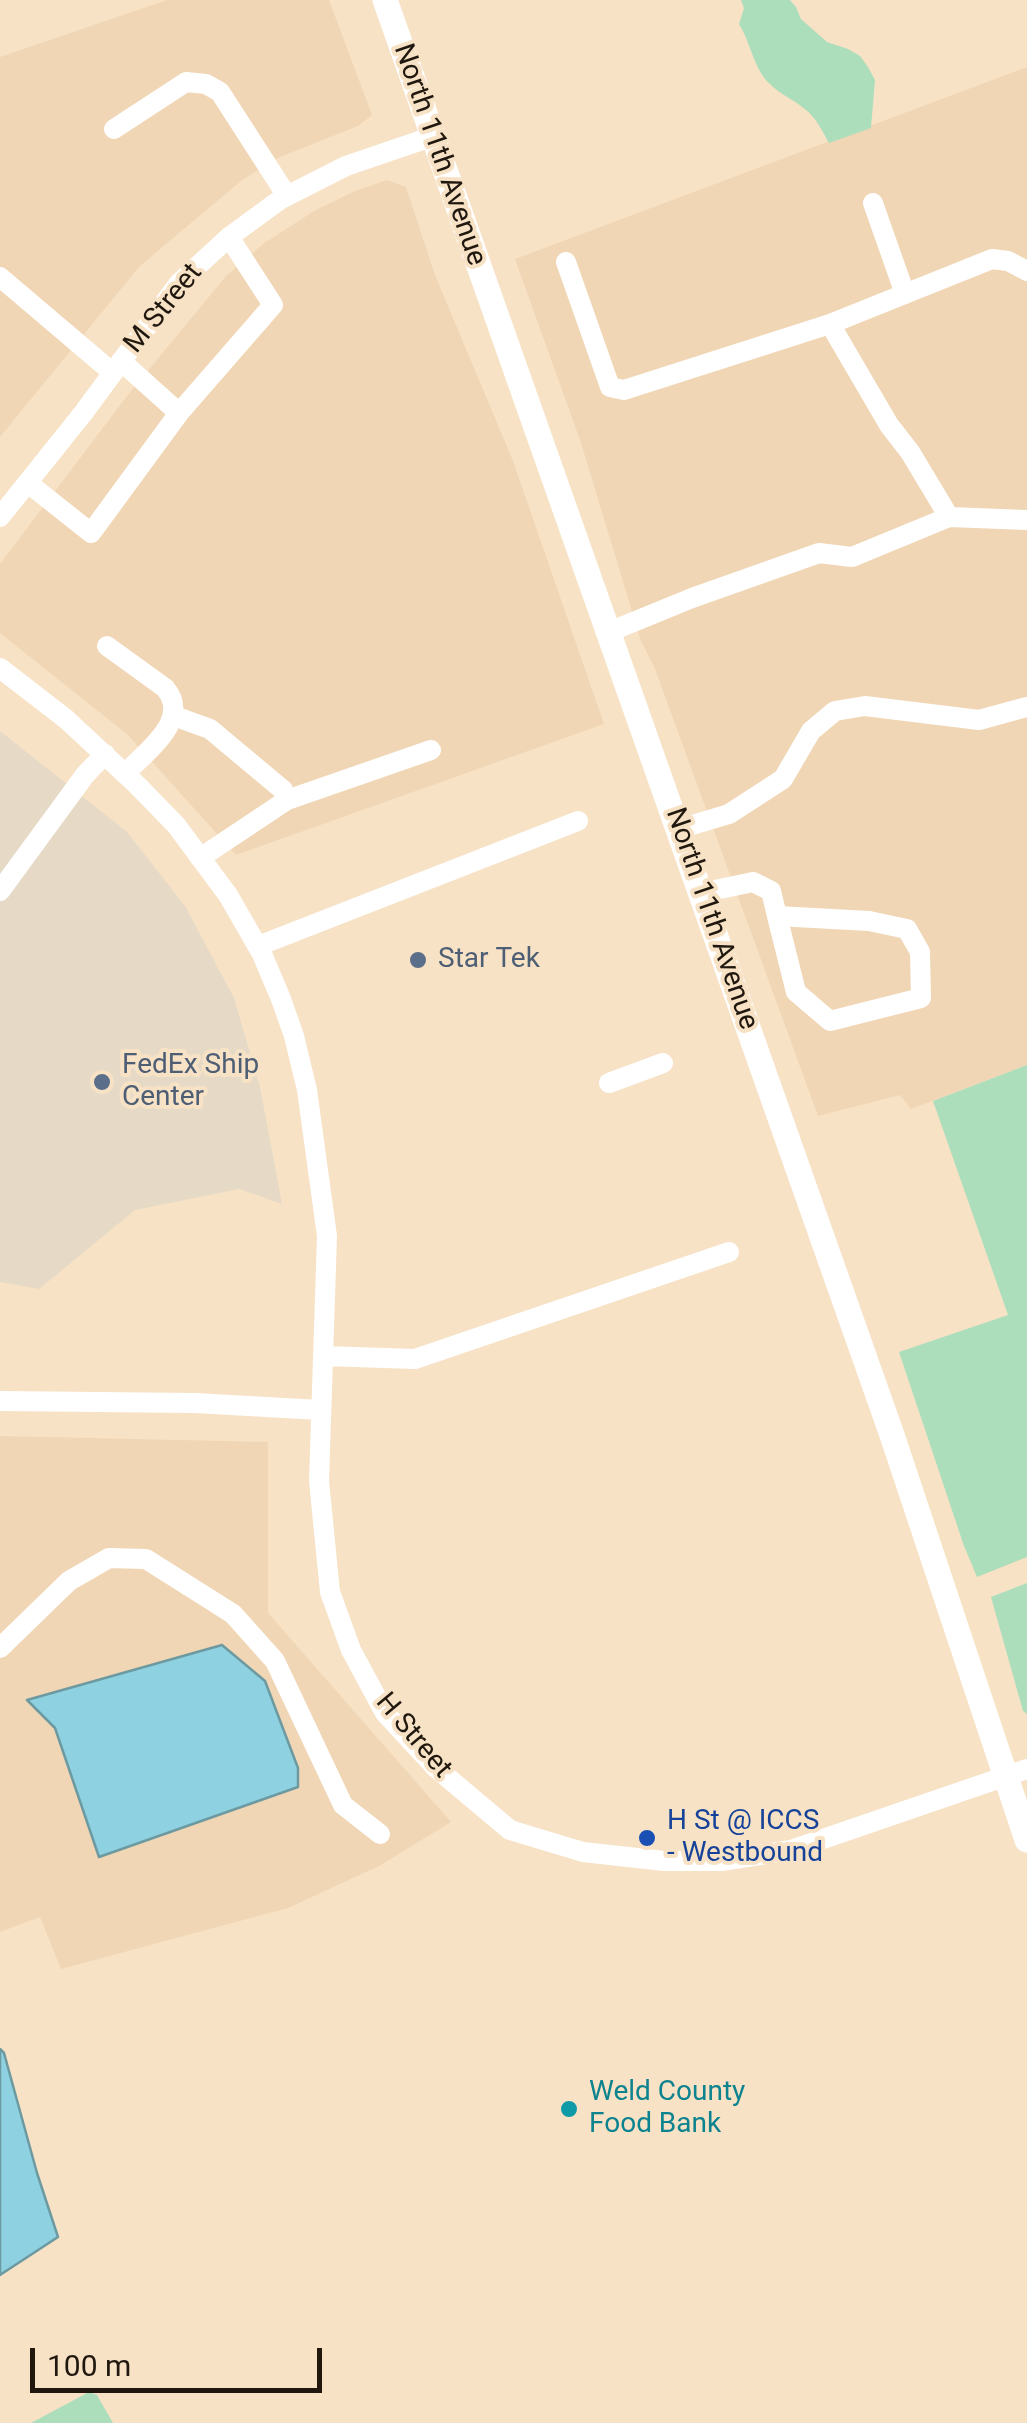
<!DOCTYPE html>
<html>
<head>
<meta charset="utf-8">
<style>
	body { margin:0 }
	#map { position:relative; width:1027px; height:2423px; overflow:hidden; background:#f7e2c6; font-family:Roboto,sans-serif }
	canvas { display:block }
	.scale { position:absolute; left:30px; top:2348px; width:292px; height:45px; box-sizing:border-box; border:5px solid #20180e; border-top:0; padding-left:12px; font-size:30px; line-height:35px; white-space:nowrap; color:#20180e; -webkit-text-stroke:8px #f7e2c6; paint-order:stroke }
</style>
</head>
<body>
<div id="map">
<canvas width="1027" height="2423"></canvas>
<div class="scale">100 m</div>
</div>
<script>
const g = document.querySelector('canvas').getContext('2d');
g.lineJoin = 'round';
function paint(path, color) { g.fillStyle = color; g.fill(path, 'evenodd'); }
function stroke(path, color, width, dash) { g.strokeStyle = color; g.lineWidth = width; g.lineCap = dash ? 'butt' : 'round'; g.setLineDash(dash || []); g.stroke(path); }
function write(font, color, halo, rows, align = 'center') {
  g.font = font + ' Roboto,sans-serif'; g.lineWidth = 8; g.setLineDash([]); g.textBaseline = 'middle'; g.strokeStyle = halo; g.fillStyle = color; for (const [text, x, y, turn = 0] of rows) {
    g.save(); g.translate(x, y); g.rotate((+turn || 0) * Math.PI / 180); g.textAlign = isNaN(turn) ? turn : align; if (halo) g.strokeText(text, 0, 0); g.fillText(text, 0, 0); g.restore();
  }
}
paint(new Path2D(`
	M0,731L127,832L185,906L234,998L260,1087L282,1204L239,1189L135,1210L39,1289L0,1282Z`), '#e6dac6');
paint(new Path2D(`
	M167,0H329L372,115L358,126L280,157L242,180L139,267L0,437V57Z
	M1027,67V1065L911,1109L900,1095L818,1116L655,669L641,641L581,443L515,259Z
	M387,180L406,187L435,275L513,461L604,724L236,855L128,735L0,633V564L127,396L226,276L263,244L314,211L355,191Z
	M0,1436L268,1442V1613L451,1822L379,1866L288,1908L61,1969L40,1917L0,1932Z`), '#f0d6b4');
paint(new Path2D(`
	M741,0H790L796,7L801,19L827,42L848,49L860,56L868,67L875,80L871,128L829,143C822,131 817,119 806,110C792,98 774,92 762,75C752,59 749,40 739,24L744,8Z
	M1027,1065V1557L977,1577L964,1546L899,1352L1008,1315L933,1101Z
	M1027,1583V1714L1023,1711L991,1597Z
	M89,2392L97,2395L113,2423H31Z`), '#addebb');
const water = new Path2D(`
	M222,1645L265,1681L298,1768V1787L99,1857L55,1728L27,1700Z
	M0,2049L4,2053L37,2173L58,2237L0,2275Z`);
paint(water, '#8ed1e0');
stroke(water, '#6d9aa1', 2.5);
stroke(new Path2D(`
	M114,129L186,82L206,84L220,92L287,196
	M873,203L905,294
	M566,262L610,387L624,390L830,324
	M0,277L113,373
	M121,361L179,413
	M28,483L91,533L179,413L273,305L229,237
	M0,517L84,412L179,283L229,237L281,199L346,166L431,137
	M949,517L1027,520
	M609,632L692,598L819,553L852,557L949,517L910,452L889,425L830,324L992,259L1008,261L1027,271
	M107,646L165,688C192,720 146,751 125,774
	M0,668L66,719L137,785L176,825L228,895L262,954L281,999L294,1036L307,1090L327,1236L319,1481L330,1592L351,1650L385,1713L435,1767L510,1830L583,1852L664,1861H722L791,1850L1027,1769
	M174,716L210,729L283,790L287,800
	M679,829L729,814L783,779L811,731L835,711L865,706L979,720L1027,707
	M200,858L287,800L431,750
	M0,891L85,775L105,754
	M701,893L753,882L771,891L777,916L869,921L907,929L920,952L921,998L830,1021L796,992L777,916
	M258,946L578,821
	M609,1083L663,1063
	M324,1356L415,1359L729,1252
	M0,1401L195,1403L320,1410
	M0,1648L69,1581L109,1558L146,1559L233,1614L275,1661L343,1805L380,1834`), '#fff', 20);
stroke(new Path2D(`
	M385,0L892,1435L1027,1840`), '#fff', 25);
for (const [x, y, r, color] of [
	[418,960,10,"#5c6f8a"],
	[102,1082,10,"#5c6f8a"],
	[647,1838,10,"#1a4fb4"],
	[569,2109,10,"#0f9aa8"]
]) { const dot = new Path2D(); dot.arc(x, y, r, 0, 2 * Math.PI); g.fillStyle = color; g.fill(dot); stroke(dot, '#f7e2c6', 4); }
write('28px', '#20180e', '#f7e2c6', [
	["North 11th Avenue",439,155,71],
	["M Street",164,309,-51],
	["North 11th Avenue",711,919,71],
	["H Street",413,1736,50]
]);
write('28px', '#4e5e75', '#f7e2c6', [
	["Star Tek",438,960],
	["FedEx Ship",122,1066],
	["Center",122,1098]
], 'left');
write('28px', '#164399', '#f7e2c6', [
	["H St @ ICCS",667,1822],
	["- Westbound",667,1854]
], 'left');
write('28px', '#0d838f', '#f7e2c6', [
	["Weld County",589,2093],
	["Food Bank",589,2125]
], 'left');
</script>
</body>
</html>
